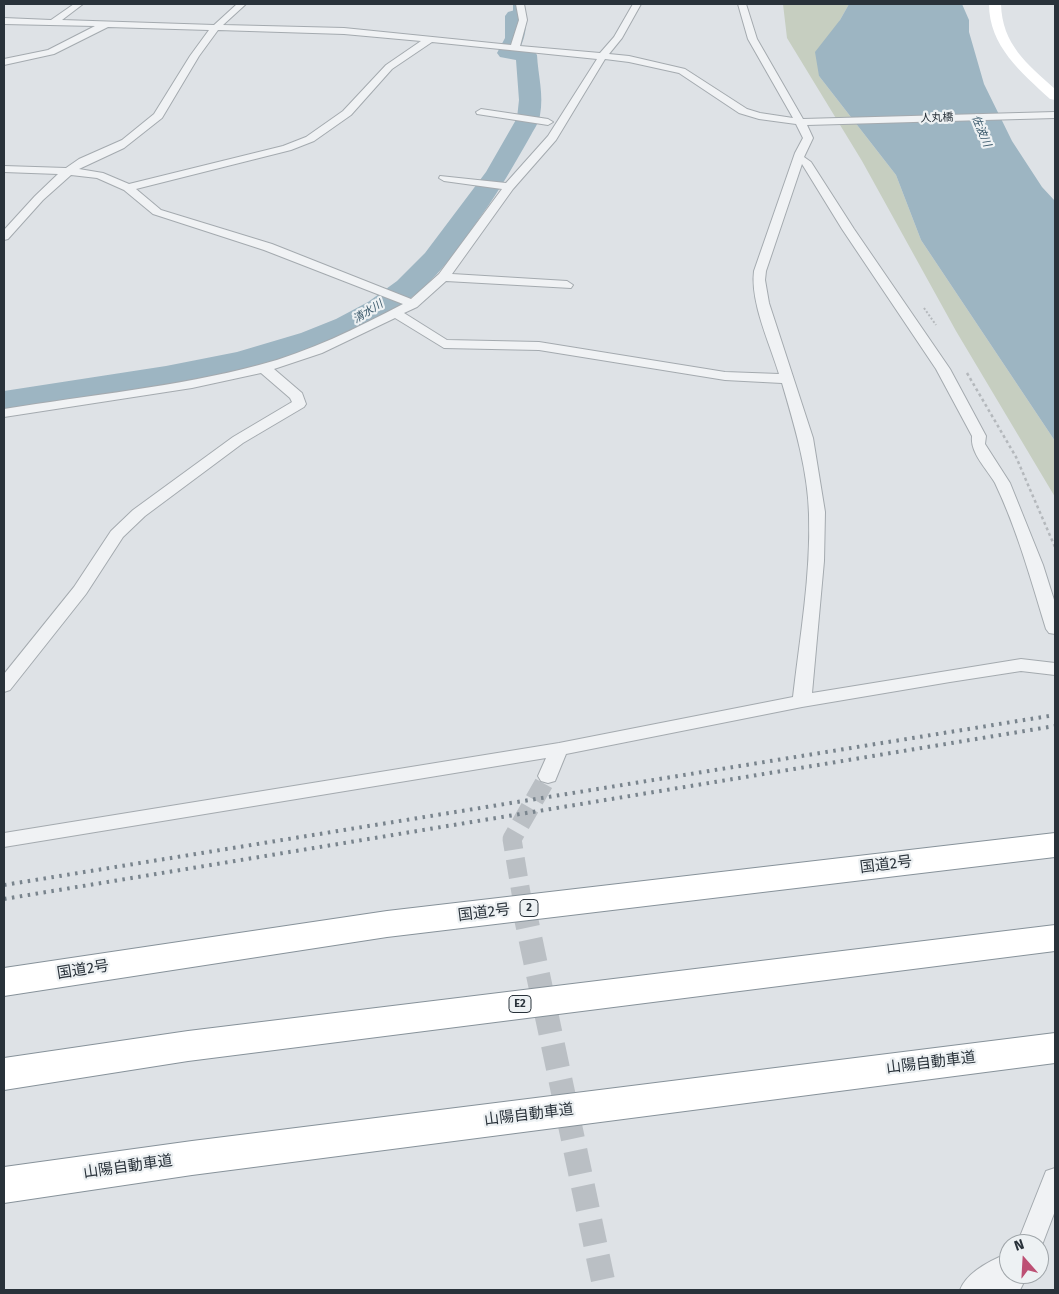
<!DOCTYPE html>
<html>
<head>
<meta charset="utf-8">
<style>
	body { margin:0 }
	#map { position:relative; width:1059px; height:1294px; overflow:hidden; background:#dee2e6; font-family:"Fira Sans",sans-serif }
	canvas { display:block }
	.frame { position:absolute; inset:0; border:5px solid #29323a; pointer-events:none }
	.north { position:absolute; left:999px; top:1234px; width:50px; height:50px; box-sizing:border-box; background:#edf1f3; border:1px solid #9fa5a9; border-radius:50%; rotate:341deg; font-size:14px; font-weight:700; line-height:20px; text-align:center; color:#29323a }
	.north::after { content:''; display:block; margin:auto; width:18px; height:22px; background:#bd5074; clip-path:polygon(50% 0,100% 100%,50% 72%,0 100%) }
</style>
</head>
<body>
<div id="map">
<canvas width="1059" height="1294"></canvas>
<div class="frame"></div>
<div class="north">N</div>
</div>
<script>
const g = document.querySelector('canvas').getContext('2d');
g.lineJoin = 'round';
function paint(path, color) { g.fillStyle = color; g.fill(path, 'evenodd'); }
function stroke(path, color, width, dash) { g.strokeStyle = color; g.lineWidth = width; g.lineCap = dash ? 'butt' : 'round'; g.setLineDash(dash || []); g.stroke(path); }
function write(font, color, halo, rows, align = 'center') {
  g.font = font + ' "Fira Sans","Noto Sans JP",sans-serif'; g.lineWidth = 4.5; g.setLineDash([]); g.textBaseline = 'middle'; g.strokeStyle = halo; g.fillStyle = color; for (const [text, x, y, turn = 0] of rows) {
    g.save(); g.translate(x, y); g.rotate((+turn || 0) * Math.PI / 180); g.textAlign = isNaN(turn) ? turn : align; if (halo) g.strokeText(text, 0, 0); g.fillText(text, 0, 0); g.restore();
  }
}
paint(new Path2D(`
	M783,4H849L840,20L819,76L896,175L921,240L1055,441V497L956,331L862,161L787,38Z`), '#c6cec0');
paint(new Path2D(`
	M849,4H962L969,20V32L984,84L1012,141L1042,187L1055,201V441L921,240L896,175L819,76L815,52L840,20Z`), '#9db5c2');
paint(new Path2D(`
	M513,4H517V16L515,17L513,16Z`), '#9db5c2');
paint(new Path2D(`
	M515,10L522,12C529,22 525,38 520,48L534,51L537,55C538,75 544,95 540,115C539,123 534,129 531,135C515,163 500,190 481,216C462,243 443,272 416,294C336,358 229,374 130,391C88,397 46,405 4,411V391L166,366L237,352L301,333L336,319L368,302L397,281L425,253L486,172L517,118L519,100L516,60L500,57L497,53L505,38V16L508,12Z`), '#9db5c2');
stroke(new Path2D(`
	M523,905L512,839L548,776`), '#babfc4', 19, [19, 9]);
stroke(new Path2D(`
	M523,904L605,1290`), '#babfc4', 24, [24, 12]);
const minor = new Path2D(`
	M74,4H83L62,20L214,25L237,4H246L223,25L344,28L511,45L519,20L516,4H524L527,20L520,46L600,53L614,37L633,4H641L622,38L609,54L629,56L685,69L747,109L760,113L793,118L748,39L738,4H746L757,39L803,119L1055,112V118L807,125L813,138L804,157L811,162L854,229L950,369L986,436L985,444L1010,483L1043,565L1055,603V634L1049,633L1046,629C1031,580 1017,529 995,483C987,469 970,453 972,436L936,369L842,229L802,164L766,271L765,280L769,303L813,438L825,512L824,561L812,693L1021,659L1055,663V675L1021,671L950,682L802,707L566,754L555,781L548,783L541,781L538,776L546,758L4,847V833L559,743L793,697C800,636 811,575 809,514C808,470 794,424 782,383L725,380L539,350L444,348L395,318L322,353L274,369L302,393L306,404L304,407L243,443L145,516L123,537L86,594L10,690L4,692V674L74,587L111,531L133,510L233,437L292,402L290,398L261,373L192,388L4,417V409C89,395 176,387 259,365C309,352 357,328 403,304L264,250L153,214L124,190L97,178L71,175L43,200L8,239L4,240V230L35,196L58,174L4,172V166L66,168L79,159L122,140L154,114L190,56L209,30L108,27L54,54L4,65V59L48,50L95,26L4,24V18L51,20ZM218,30L344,34L421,41L386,65L343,111L306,137L283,146L129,184L103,173L79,169L124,148L162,118L199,56ZM432,42L597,59L548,136L506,183L440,176L439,178L444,181L502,189L439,274L411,299L272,244L161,210L136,189L291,150L314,141L351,115L392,69ZM605,59L629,62L679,73L739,113L759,119L796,124L803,138L795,153L754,271C750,302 770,344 779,374L725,372L539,342L447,340L404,313L417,307L446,281L571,288L573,285L567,281L452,274L513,189L556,140Z
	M481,109L548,119L553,122L548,125L477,114L476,112Z
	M1055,1168V1211L1039,1253V1244H1017L1046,1171Z
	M1009,1253V1274H1028L1020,1290H960C967,1272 991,1260 1009,1253Z`);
const trunk = new Path2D(`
	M1055,833V857L387,937L4,996V968L387,911Z`);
const motorway = new Path2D(`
	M1055,925V951L188,1061L4,1090V1058L188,1031Z
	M1055,1033V1063L192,1175L4,1203V1167L192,1141Z`);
stroke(minor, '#a4aaaf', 2);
stroke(trunk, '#87929a', 2);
stroke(motorway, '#87929a', 2);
stroke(new Path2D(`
	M924,308L936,325`), '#b4b8bc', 2, [2, 2]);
stroke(new Path2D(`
	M967,373L1016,457L1055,547`), '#b4b8bc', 2.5, [3, 3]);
paint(minor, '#f0f2f4');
paint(new Path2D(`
	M989,4H1001C1002,44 1027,64 1055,89V100L1050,99C1021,72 989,46 989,4Z`), '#fff');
paint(trunk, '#fff');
paint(motorway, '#fff');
stroke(new Path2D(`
	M4,885L1055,715
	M4,899L1055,726`), '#79848d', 4, [2.5, 5.5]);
write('11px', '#29323a', '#edf1f3', [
	["人丸橋",937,118,-2]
]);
write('italic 11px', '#385769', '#edf1f3', [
	["佐波川",981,131,67],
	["清水川",368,312,-32]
]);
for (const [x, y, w] of [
	[529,908,18],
	[520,1004,22]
]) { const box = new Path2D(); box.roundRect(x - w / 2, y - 8.5, w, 17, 4); g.fillStyle = '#edf1f3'; g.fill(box); stroke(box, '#29323a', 1); }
write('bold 11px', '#29323a', null, [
	["2",529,908],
	["E2",520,1004]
]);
write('15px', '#29323a', '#edf1f3', [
	["国道2号",886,865,-7],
	["国道2号",484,913,-7],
	["国道2号",83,970,-9],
	["山陽自動車道",931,1063,-7],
	["山陽自動車道",529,1115,-7],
	["山陽自動車道",128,1167,-8]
]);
</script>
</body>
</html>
